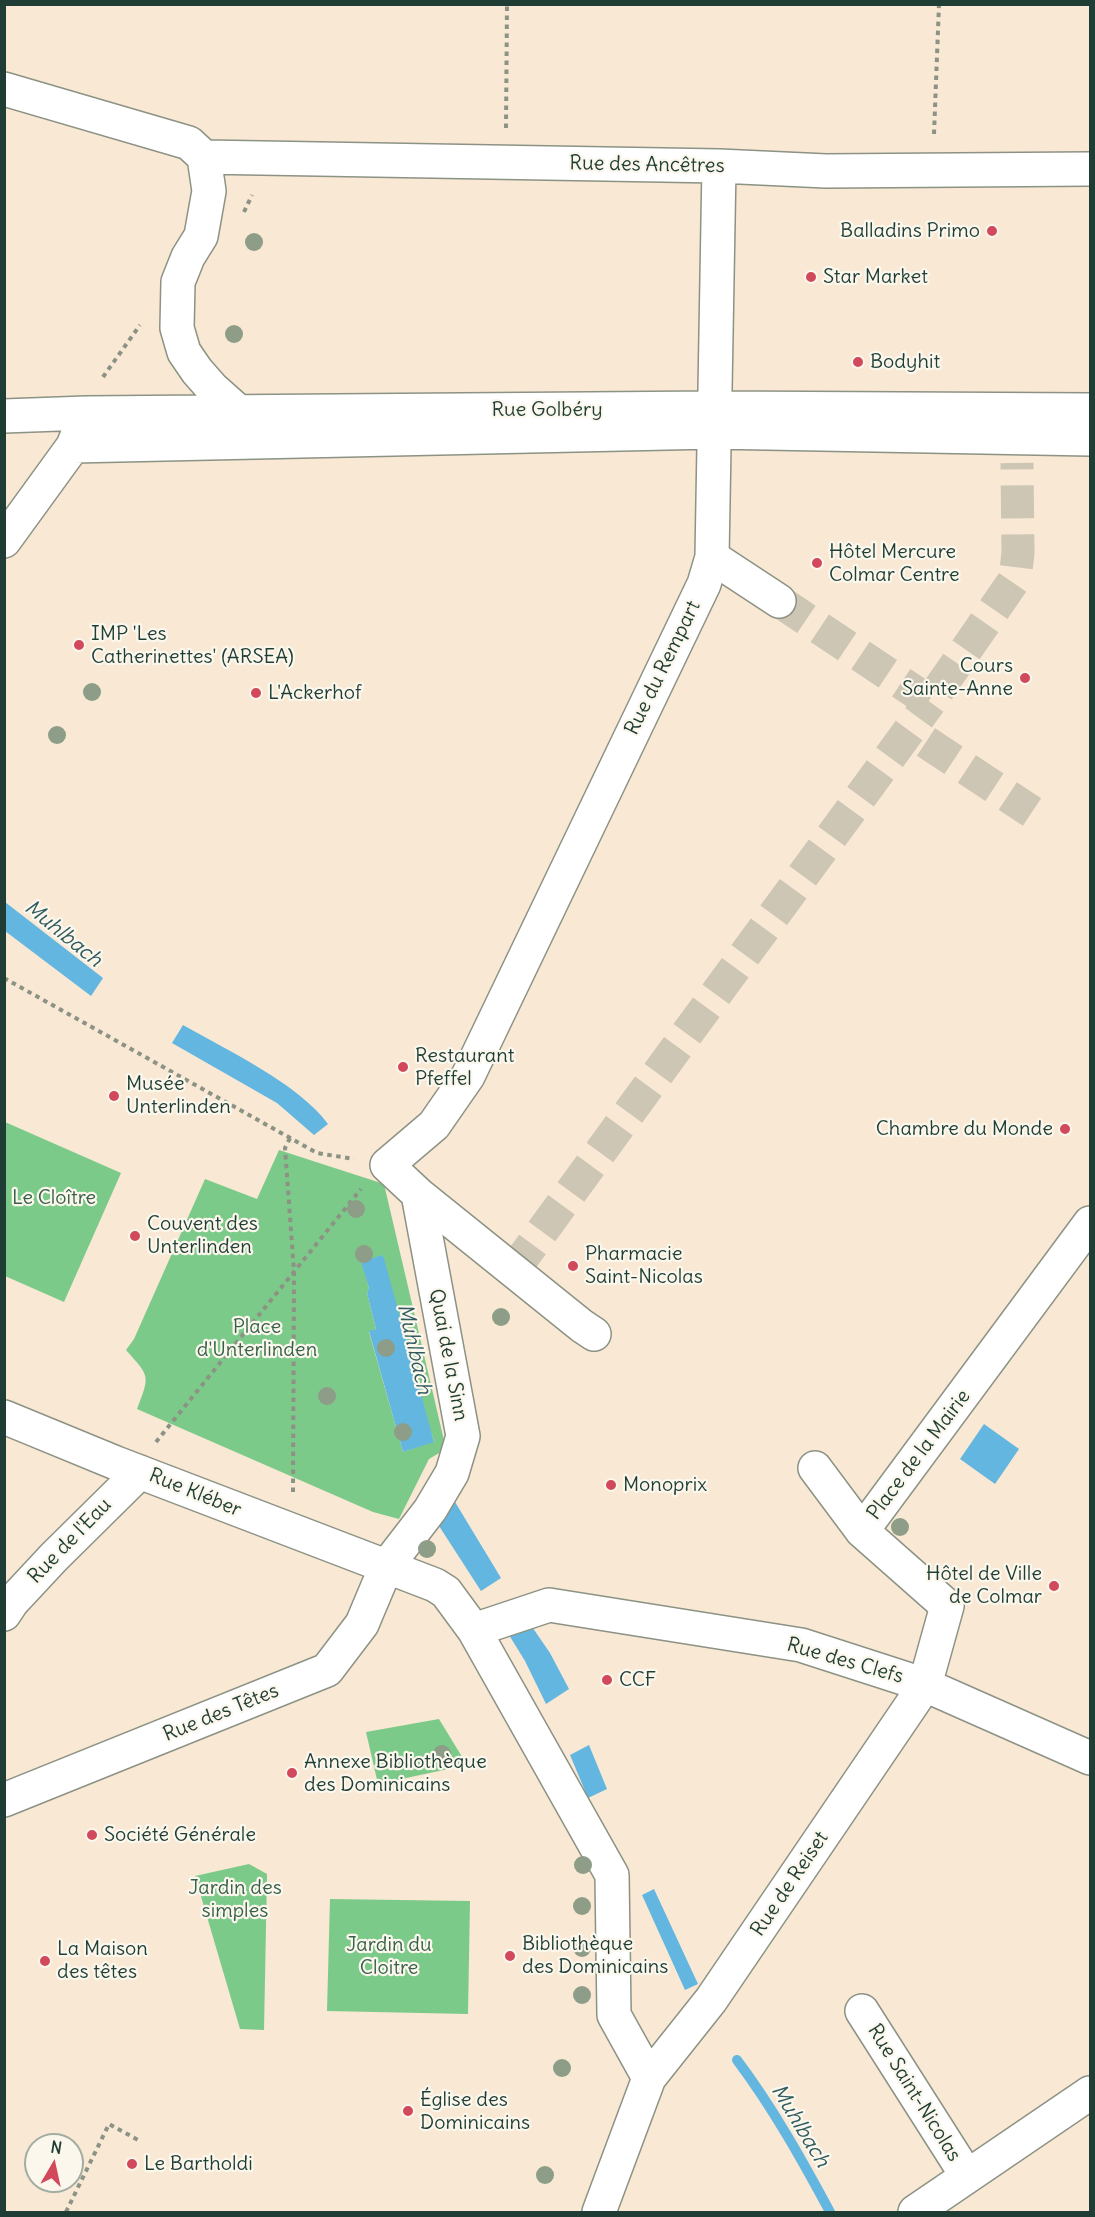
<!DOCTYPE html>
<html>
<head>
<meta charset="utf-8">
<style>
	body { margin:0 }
	#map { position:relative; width:1095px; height:2217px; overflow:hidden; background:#f8e8d4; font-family:Delius,sans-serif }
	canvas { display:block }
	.frame { position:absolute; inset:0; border:6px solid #1f3d34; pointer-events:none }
	.north { position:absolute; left:24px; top:2133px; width:60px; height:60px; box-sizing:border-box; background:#fbf7ec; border:2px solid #a3ada2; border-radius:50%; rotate:9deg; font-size:16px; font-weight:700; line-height:24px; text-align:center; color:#1f3d34 }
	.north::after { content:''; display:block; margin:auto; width:21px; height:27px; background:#d1495b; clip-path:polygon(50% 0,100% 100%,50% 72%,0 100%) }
</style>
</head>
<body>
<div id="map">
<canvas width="1095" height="2217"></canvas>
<div class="frame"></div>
<div class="north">N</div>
</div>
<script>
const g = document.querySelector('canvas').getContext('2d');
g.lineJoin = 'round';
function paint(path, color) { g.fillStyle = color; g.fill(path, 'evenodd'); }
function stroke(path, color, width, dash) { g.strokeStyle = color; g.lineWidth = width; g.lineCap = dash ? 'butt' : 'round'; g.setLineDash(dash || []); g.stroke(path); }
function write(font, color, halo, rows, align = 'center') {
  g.font = font + ' Delius,sans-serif'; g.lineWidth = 4.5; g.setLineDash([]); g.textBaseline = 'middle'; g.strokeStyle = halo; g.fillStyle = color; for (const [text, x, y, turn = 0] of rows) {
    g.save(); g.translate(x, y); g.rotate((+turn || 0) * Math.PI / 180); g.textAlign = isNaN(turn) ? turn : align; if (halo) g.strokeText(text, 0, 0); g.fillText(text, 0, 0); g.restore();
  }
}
paint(new Path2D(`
	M5,1122L121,1173L64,1302L5,1276Z
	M279,1150L384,1184L446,1449L429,1459L399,1519L373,1512L137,1409C150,1375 150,1377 126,1350L134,1339L205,1179L257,1199ZM372,1259L434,1441L403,1452L369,1332L376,1329L367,1293L369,1288L362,1262Z
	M439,1719L467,1765L378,1784L366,1732Z
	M249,1864L267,1874L264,2030L240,2029L195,1876Z
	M330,1899L470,1901L468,2014L327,2011Z`), '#7cca8a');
paint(new Path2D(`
	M5,902L103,978L91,996L5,931Z
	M183,1025C227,1050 299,1084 328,1124L314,1135L277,1103L172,1043Z
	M383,1255L434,1442L403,1452L369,1331L376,1329L367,1293L369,1288L361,1262Z
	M984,1424L1019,1449L995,1484L960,1459Z
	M452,1497L501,1578L481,1591L430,1512Z
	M528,1621L550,1653L569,1689L546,1704L525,1661L509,1635Z
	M589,1745L607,1789L588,1798L570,1755Z
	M654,1889L698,1984L685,1990L642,1895Z`), '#63b6df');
stroke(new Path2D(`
	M737,2060C773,2108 802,2160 830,2212`), '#63b6df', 10);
stroke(new Path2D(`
	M779,601L930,702L1015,579L1018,553L1017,463
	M926,742L1032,812
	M513,1271L930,702`), '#cdc6b4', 33, [33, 16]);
const minor = new Path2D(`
	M4,89L189,143L204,157
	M204,157L719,166L826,171L1090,169
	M204,157L209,191L201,236L188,257L178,282L177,328L184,352L197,371L212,388L239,412
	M4,416L86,413L714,408L1090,410
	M73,446L713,432L1090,439
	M4,541L73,446L81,426
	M712,557L779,601
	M418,1194L582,1326L594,1334
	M4,1417L116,1463L435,1585L446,1592L474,1630L549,1605L801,1645L925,1685L1090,1758
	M815,1468L862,1531
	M4,1614L12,1602L54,1557L140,1472
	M474,1630L612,1875L614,2015L649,2078
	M4,1800L327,1670L362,1624L386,1567L430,1510L452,1473L463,1436L418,1194L387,1165L434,1125L468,1076L704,584L712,557L719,166
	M862,2011L967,2176
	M599,2212L649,2078L711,2000L925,1685L947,1606L862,1531L1090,1223
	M915,2212L1090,2093`);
stroke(minor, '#8c9284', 36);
stroke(new Path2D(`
	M506,128L507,4
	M934,134L939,4
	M244,212L252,195
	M103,377L140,325
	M4,978L317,1153L354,1159
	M290,1138L285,1148L294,1272L293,1492
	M156,1442L361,1189
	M66,2212L109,2124L140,2141`), '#8c9284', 4, [4.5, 4.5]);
stroke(minor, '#fff', 33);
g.fillStyle = '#8d9d88';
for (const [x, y] of [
	[254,242],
	[234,334],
	[92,692],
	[57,735],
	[356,1209],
	[364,1254],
	[501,1317],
	[386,1348],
	[327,1396],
	[403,1432],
	[900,1527],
	[427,1549],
	[442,1754],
	[583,1865],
	[582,1906],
	[582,1948],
	[582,1995],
	[562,2068],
	[545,2175]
]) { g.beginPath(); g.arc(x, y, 9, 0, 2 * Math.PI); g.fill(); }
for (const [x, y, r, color] of [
	[992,231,6,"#d1495b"],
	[811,277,6,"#d1495b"],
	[858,362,6,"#d1495b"],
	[817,563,6,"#d1495b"],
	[79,645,6,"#d1495b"],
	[1025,678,6,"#d1495b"],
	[256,693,6,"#d1495b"],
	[403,1067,6,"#d1495b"],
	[114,1096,6,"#d1495b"],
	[1065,1129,6,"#d1495b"],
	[135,1236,6,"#d1495b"],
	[573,1266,6,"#d1495b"],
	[611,1485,6,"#d1495b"],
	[1054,1586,6,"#d1495b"],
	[607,1680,6,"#d1495b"],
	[292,1773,6,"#d1495b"],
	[92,1835,6,"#d1495b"],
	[510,1956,6,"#d1495b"],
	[45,1961,6,"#d1495b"],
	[408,2111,6,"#d1495b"],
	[132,2164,6,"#d1495b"]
]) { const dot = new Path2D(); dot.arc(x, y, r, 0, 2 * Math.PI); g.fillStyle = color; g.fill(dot); stroke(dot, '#fbf7ec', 2); }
write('20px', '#1f3d34', '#fbf7ec', [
	["Rue des Ancêtres",647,165,1],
	["Rue Golbéry",547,410],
	["Rue du Rempart",663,668,-64],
	["Quai de la Sinn",448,1355,79],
	["Place de la Mairie",919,1455,-53],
	["Rue Kléber",195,1493,22],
	["Rue de l'Eau",70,1541,-46],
	["Rue des Clefs",845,1661,16],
	["Rue des Têtes",221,1713,-22],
	["Rue de Reiset",790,1884,-56],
	["Rue Saint-Nicolas",914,2093,58]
]);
write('20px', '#1f3d34', '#fbf7ec', [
	["Balladins Primo",980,231,"right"],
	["Star Market",823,277],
	["Bodyhit",870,362],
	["Hôtel Mercure",829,552],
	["Colmar Centre",829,575],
	["IMP 'Les",91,634],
	["Catherinettes' (ARSEA)",91,657],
	["Cours",1013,666,"right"],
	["Sainte-Anne",1013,689,"right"],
	["L'Ackerhof",268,693],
	["Restaurant",415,1056],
	["Pfeffel",415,1079],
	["Musée",126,1084],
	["Unterlinden",126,1107],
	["Chambre du Monde",1053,1129,"right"],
	["Couvent des",147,1224],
	["Unterlinden",147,1247],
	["Pharmacie",585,1254],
	["Saint-Nicolas",585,1277],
	["Monoprix",623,1485],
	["Hôtel de Ville",1042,1574,"right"],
	["de Colmar",1042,1597,"right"],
	["CCF",619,1680],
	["Annexe Bibliothèque",304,1762],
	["des Dominicains",304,1785],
	["Société Générale",104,1835],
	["Bibliothèque",522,1944],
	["des Dominicains",522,1967],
	["La Maison",57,1949],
	["des têtes",57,1972],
	["Église des",420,2100],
	["Dominicains",420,2123],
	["Le Bartholdi",144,2164]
], 'left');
write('20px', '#36604a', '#fbf7ec', [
	["Le Cloître",54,1198],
	["Place",257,1327],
	["d'Unterlinden",257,1350],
	["Jardin des",235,1888],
	["simples",235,1911],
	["Jardin du",389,1945],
	["Cloitre",389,1968]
]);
write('italic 21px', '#305b5f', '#fbf7ec', [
	["Muhlbach",63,934,39],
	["Muhlbach",414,1349,77],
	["Muhlbach",800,2126,59]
]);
</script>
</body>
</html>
